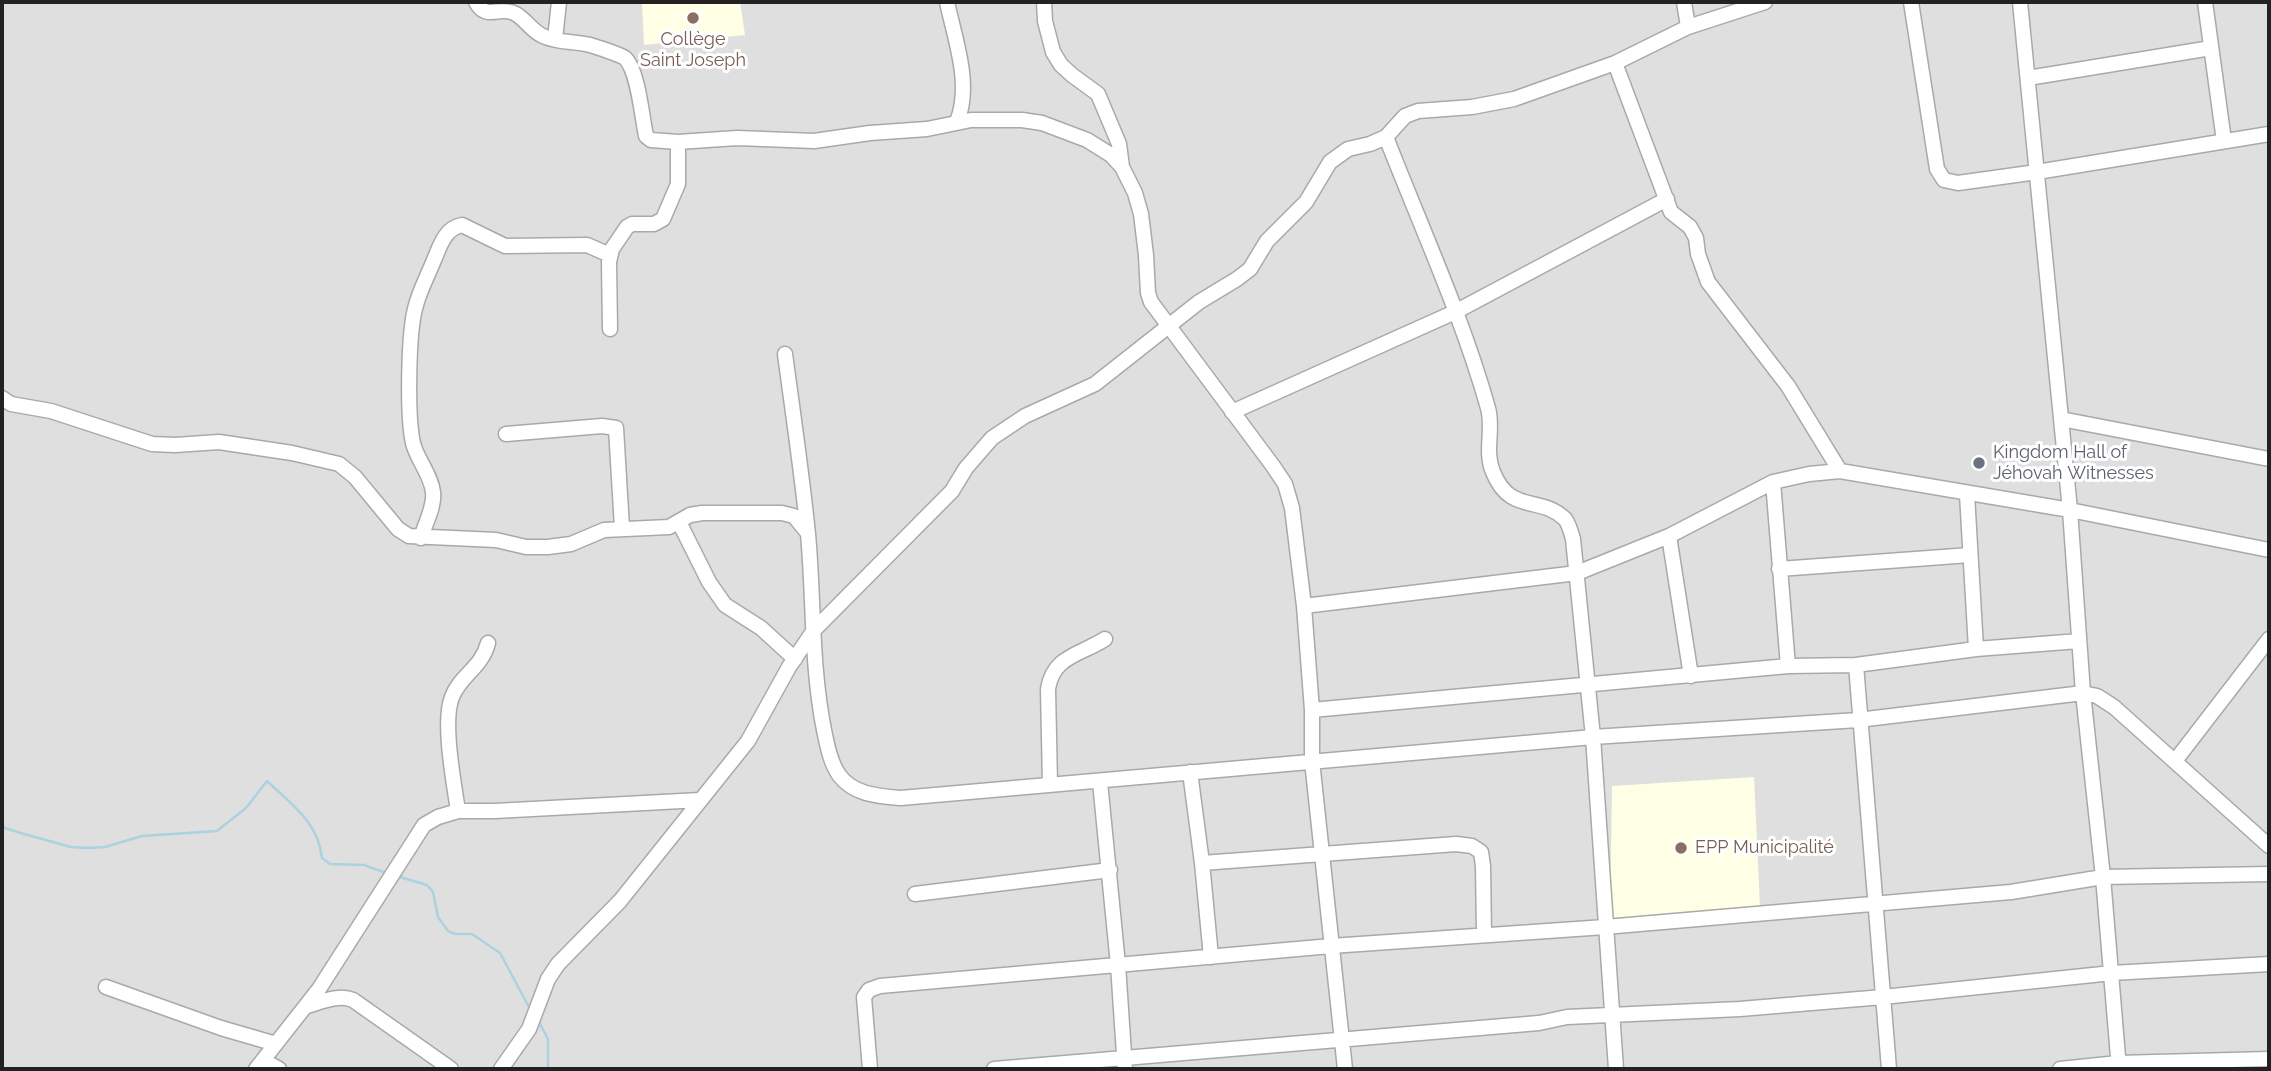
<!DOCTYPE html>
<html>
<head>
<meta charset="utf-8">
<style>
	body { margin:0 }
	#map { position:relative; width:2271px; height:1071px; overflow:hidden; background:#f2efe9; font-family:Raleway,sans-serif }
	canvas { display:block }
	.frame { position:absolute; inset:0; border:4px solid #222; pointer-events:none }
</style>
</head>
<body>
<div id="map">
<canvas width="2271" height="1071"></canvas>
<div class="frame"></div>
</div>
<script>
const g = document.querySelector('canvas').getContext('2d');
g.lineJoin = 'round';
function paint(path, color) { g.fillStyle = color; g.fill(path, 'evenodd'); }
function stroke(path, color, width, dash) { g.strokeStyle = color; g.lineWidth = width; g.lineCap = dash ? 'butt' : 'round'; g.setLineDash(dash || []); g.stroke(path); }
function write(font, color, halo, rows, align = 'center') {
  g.font = font + ' Raleway,sans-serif'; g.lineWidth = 6; g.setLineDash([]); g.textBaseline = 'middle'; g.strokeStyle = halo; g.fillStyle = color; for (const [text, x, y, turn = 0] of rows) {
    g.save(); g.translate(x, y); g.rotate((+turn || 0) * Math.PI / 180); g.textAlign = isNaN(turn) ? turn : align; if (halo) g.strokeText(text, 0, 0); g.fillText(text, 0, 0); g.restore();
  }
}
paint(new Path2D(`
	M2,2H2269V1069H2Z`), '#e0dfdf');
paint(new Path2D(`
	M642,2H740L745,35L644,45Z
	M1754,777L1760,907L1610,920L1612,786Z`), '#ffffe5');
stroke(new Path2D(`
	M2,824L5,828L24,834L71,847L88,848L105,847L142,836L217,831L246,808L267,781C292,805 318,822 322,858L330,864L364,865L386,873
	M396,876L427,885L433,892L438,917L448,931L455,934H472L500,953L530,1009
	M538,1020L548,1039V1069`), '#aad3df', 2.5);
const minor = new Path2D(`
	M476,2C486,21 499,6 514,13C525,18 531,31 543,36C557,43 575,41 590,45C597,47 621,55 625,58C638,70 642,117 646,136L651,140L678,142
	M947,2C955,40 972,84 957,122
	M1044,2L1045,21L1053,52L1061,65L1072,75L1098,94L1119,144L1122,167
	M1684,2L1688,27
	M1911,2L1937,169L1944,180L1958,183L2037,172L2269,134
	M2020,2L2070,510L2083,693L2103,877L2119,1069
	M2205,2L2224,141
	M555,39L559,2
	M1615,63L1671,212L1690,227L1696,238L1698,254L1708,282L1788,386L1840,471
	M2028,78L2211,48
	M1386,137C1421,227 1462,316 1488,408C1494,429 1484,451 1493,472C1510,515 1541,495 1565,519C1569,524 1571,532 1573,539L1593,737L1616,1069
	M610,329L609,262L612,249L627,227L632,224H654L663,219L678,184V142L737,138L814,141L870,133L927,129L971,120H1022L1042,123L1087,140L1111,155L1122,167L1135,193L1141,214L1146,255L1148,293L1151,302L1273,466L1285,484L1292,508L1304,606L1312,710V761L1345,1069
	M785,354C793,414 802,474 808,534C814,599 811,665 824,730C827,744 830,762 839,775C854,795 878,796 901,798L1593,737L1858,720L2083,693L2097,696L2114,707L2269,846
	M2,398L11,404L51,411L152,444L175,445L219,442L292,453L339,464L355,477L398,529L409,536L496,540L526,547H548L571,544L604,530L669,527L690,515L702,513H782L794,516L807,532
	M1232,412L1455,312L1667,199
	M2061,419L2269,459
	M506,434L602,426L616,428L622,528
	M1773,482L1788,666
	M1967,494L1976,649
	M679,522L709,582L725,605L761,628L795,659
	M1669,536L1691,676
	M421,538C425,524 435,506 433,492C431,474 417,460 413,443C407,416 408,331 416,305C420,290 428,275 434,260C440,246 445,228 462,225L505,246L587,245L610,255
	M1779,569L1970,555
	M1304,606L1577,573L1669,536L1773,482L1809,474L1840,471L2070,510L2269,550
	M1856,665L1889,1069
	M1312,710L1788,666L1856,665L1976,649L2079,641
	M2175,761L2269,639
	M1190,772L1202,863L1211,957
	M1100,782L1118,965L1125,1069
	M1050,784L1048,689C1053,656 1080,655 1105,639
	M458,811C454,783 442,722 452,697C461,674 481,669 488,643
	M1202,863L1456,844L1472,846L1481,852L1483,866L1484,934
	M915,894L1110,870
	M106,987L221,1028L276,1044
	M307,1006C321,1002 339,994 353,1000L451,1069
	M263,1060L279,1069
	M256,1069L319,989L424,825L438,817L458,811H495L700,800
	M501,1069L529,1029L548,979L558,964L620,901L748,741L789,667L814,630L952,491L966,468L992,438L1025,416L1095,384L1199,302L1237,279L1250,269L1267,241L1306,202L1330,162L1348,149L1370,144L1386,137L1405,116L1418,111L1472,107L1514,99L1615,63L1688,27L1765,2
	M870,1069L864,997L869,990L880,986L1331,946L1605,927L2011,892L2103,877L2269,874
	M994,1069L1539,1023L1567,1017L1740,1009L1883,997L2112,973L2269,964
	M2060,1069L2118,1063L2269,1059`);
stroke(minor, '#a9a9a9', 17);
stroke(minor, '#fff', 14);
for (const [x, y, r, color] of [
	[693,18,7,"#8d6e63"],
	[1979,463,7,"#6b7280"],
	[1681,848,7,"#8d6e63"]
]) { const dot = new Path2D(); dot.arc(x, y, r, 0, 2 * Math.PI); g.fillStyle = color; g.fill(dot); stroke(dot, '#fff', 2.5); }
write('18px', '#785e54', '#fff', [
	["Collège",693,40],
	["Saint Joseph",693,61],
	["EPP Municipalité",1695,848,"left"]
]);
write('18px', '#5b616d', '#fff', [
	["Kingdom Hall of",1993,453],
	["Jéhovah Witnesses",1993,474]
], 'left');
</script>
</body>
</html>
